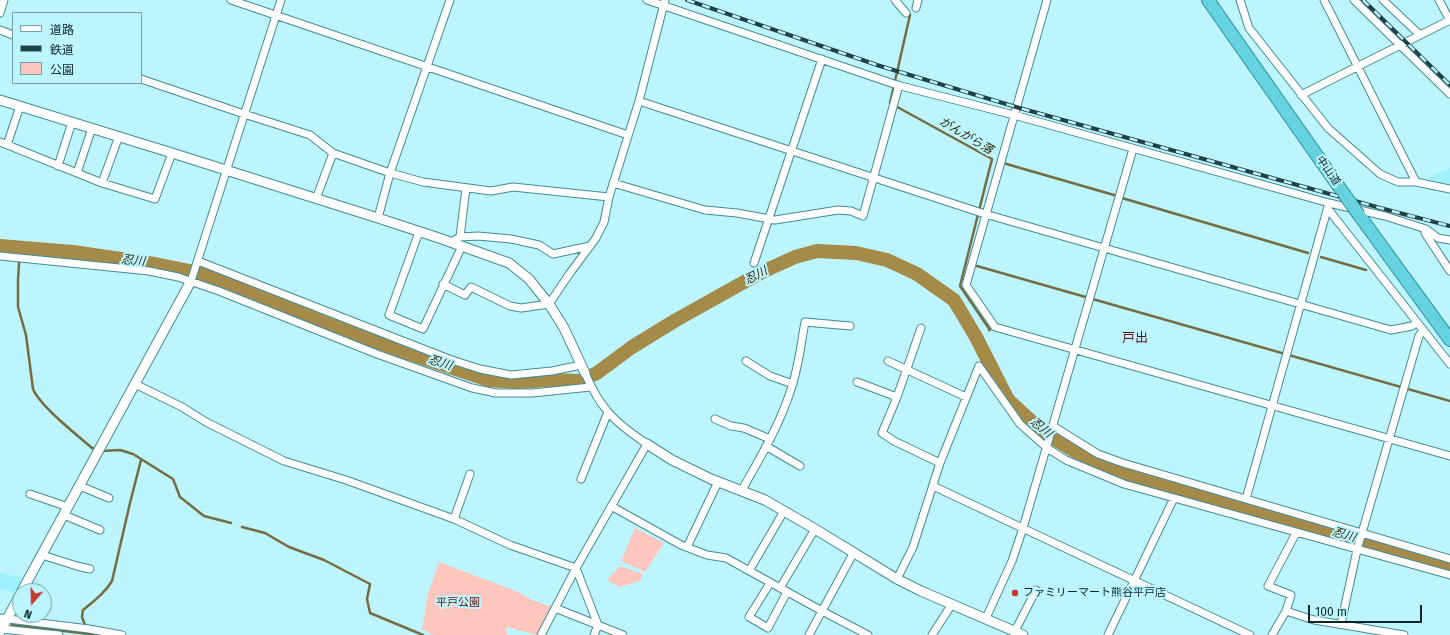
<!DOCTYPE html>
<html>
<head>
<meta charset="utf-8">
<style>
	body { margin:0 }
	#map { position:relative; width:1450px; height:635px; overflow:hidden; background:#bdf5fe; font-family:"Fira Sans","Noto Sans JP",sans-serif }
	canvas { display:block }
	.legend { position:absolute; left:12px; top:12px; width:130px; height:72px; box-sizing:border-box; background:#bdf5fe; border:1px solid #75a2aa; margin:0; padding:5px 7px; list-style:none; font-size:12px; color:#08262b }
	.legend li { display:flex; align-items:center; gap:8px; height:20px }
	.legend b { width:20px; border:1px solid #75a2aa }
	.north { position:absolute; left:12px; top:583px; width:40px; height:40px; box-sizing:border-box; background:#bdf5fe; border:1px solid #75a2aa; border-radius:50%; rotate:200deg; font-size:11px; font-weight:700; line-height:16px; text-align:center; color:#08262b }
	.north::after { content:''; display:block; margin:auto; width:14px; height:18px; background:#c4372c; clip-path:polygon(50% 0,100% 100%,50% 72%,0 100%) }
	.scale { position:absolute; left:1308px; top:605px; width:114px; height:18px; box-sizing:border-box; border:2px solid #08262b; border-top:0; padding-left:5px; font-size:12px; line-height:14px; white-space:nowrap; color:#08262b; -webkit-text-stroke:3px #bdf5fe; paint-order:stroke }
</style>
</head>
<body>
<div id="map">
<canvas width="1450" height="635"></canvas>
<ul class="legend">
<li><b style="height:5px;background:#fff"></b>道路</li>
<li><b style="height:5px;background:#204247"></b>鉄道</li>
<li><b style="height:11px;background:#fec6bd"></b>公園</li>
</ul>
<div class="north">N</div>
<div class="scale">100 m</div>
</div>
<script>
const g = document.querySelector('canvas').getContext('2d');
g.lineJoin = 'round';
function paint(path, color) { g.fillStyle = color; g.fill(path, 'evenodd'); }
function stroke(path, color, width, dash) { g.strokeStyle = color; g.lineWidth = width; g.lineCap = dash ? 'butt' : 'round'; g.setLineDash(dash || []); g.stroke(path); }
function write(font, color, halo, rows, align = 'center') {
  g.font = font + ' "Fira Sans","Noto Sans JP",sans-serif'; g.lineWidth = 4; g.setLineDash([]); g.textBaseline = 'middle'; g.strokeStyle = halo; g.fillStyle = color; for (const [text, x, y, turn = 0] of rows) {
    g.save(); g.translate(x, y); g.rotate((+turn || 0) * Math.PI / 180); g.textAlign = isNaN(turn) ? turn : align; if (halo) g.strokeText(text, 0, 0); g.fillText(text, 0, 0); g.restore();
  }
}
paint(new Path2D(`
	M1450,168V185L1428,178Z
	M0,572L1,573L23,578L15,593L0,589Z`), '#9ef1fe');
paint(new Path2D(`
	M635,528L664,543L645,572L621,561Z
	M439,562L518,592L532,600L552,607L537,635L506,627L507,635H433L422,629L428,594Z
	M620,566L643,574L640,581L619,587L607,580Z`), '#fec6bd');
stroke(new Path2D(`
	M908,12L910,15L890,103L992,159L960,286L990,330H989
	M1003,163L1114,195
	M1122,198L1308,253
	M20,248L18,280V307L26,335L33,389C40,406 77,435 92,448L97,450
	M1321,257L1366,270
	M977,266L1450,401
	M976,337H977
	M102,451L120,450L133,454L173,479L180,497L204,516L231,523
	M242,527L265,533L289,547L324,560L370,584L367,599L370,613L423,635
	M12,625L98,635
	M88,633L82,617L83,610C94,601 105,593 112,581L130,503L141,460`), '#756d41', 2.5);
stroke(new Path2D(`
	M0,246L73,252L155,264L204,274L325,323L399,350L489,380L516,382L548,380L580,381L597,373L632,347L676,320L762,272L795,257L817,251L856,253L887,260L917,274L954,300L976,337L1008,400L1044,433L1075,451L1106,467L1155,483L1261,513L1376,543L1450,565`), '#a48b4a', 14);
const minor = new Path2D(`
	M231,0L628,135
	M647,0L897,85L1014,115L1329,203L1385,216L1426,229L1438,238L1450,240
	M895,0L906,13
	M1047,0L966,285L995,327L1450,456
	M1240,0L1249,28L1328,128L1380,174L1398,182H1416L1450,189
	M1324,0L1416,182
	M1354,0L1450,94
	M1383,0L1420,35
	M1439,0L1450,21
	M916,8L918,0
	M0,13L4,0
	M0,30L13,35
	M141,79L244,114L310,135L333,153L390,173L423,182L491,191L513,187L609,197
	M1301,95L1450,20
	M639,101L985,214L1391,330L1412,326L1416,323
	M0,142L102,183L155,199L172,153
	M7,145L20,106
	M58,166L72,122
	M77,173L92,128
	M102,183L119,136
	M613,183L705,210L737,213L775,220L838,210L851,211L863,216L899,85
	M316,199L333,153
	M1328,209L1450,364
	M378,218L390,173L450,0
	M1425,229V233L1450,271
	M419,232L389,315L423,329L462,246
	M460,237L466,188
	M451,242L460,237L478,236L511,239L539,245L553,254L590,246
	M0,256L149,271L178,277L219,291L377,354L472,388L496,393H532L591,387
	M198,261L449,359L480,369L511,375L552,371L581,365
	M754,263L822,59
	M191,281L281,0
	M443,284L465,295L471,287L510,306L521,308L549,304L570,273L596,238L604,222L609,197L639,101L665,0
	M746,361L770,376L793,384
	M888,361L966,397
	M979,366L1020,424L1047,448L1066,460L1124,484L1450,575
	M857,382L897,397
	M135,384L182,407L206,422L284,461L346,480L454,519L510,545L576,568L598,625L594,635
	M715,419L731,426L744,428L770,439
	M1053,426L1098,454L1123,463L1450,559
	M766,446L800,466
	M940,463L979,366
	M581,479L608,412
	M80,486L109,498
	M933,486L1250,635
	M742,490C761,456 781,423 792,386C799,365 801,343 805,322L850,326
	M30,494L68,507
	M1246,499L1329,203
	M611,506L681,545L707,555L726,558L822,611L868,635
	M64,515L100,530
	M454,519L470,474
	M687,547L718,482
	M42,555L77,566L90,569
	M749,571L784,511
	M897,579L913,547L940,463L894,441L882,433L897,397L921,328
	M770,583L749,617L768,628L787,592
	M780,588L815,529
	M555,608L623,635
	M1286,611L1291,595L1268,586L1296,533
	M0,618L89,629L122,635
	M986,618L1012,561L1023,528L1133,149
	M1341,624L1357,550L1419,336L1423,330
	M2,629L59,635
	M1015,631L1036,590
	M541,635L576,568L647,444C634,435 620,426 609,413C599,402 591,387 585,373
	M809,635L854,552
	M932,635L952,604
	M1108,635L1174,498
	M1272,635L1286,611L1314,620L1404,635`);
const tertiary = new Path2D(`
	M0,100L172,153L378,218L439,238L509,263L529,279L549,304L564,328L585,373
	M647,444L672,460L711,479L765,500L815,529L897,579L921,591L1023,635
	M22,591L191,281
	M0,632L20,595`);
const trunk = new Path2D(`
	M1208,0L1344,194
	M1359,215L1450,340`);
stroke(minor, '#438a95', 9);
stroke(tertiary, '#438a95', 11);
stroke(trunk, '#2c8e9c', 14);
stroke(minor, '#fff', 7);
stroke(tertiary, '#fff', 9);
stroke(trunk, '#66d2e0', 12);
const rail = new Path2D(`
	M687,0L880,66L1016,107L1384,209L1450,226
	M1363,0L1450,85`);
stroke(rail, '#204247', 4);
stroke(rail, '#bdf5fe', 2.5, [8]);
const trunkBridge = new Path2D(`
	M1344,194L1359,215`);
stroke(trunkBridge, '#2c8e9c', 14, []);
stroke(trunkBridge, '#66d2e0', 12);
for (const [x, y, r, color] of [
	[1015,593,4,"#c4372c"]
]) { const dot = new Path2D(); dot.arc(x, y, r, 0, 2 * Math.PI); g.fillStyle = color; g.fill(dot); stroke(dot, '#bdf5fe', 1.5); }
write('11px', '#08262b', '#bdf5fe', [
	["中山道",1328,171,55]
]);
write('11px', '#08262b', '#bdf5fe', [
	["ファミリーマート熊谷平戸店",1023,593]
], 'left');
write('11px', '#66100c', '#bdf5fe', [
	["平戸公園",458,603]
]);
write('italic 12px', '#332809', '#bdf5fe', [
	["がんがら落",966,136,31],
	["忍川",133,261,6],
	["忍川",756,276,-28],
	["忍川",440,363,18],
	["忍川",1041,428,39],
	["忍川",1344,535,16]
]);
write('13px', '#55110c', '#bdf5fe', [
	["戸出",1135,338]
]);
</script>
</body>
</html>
